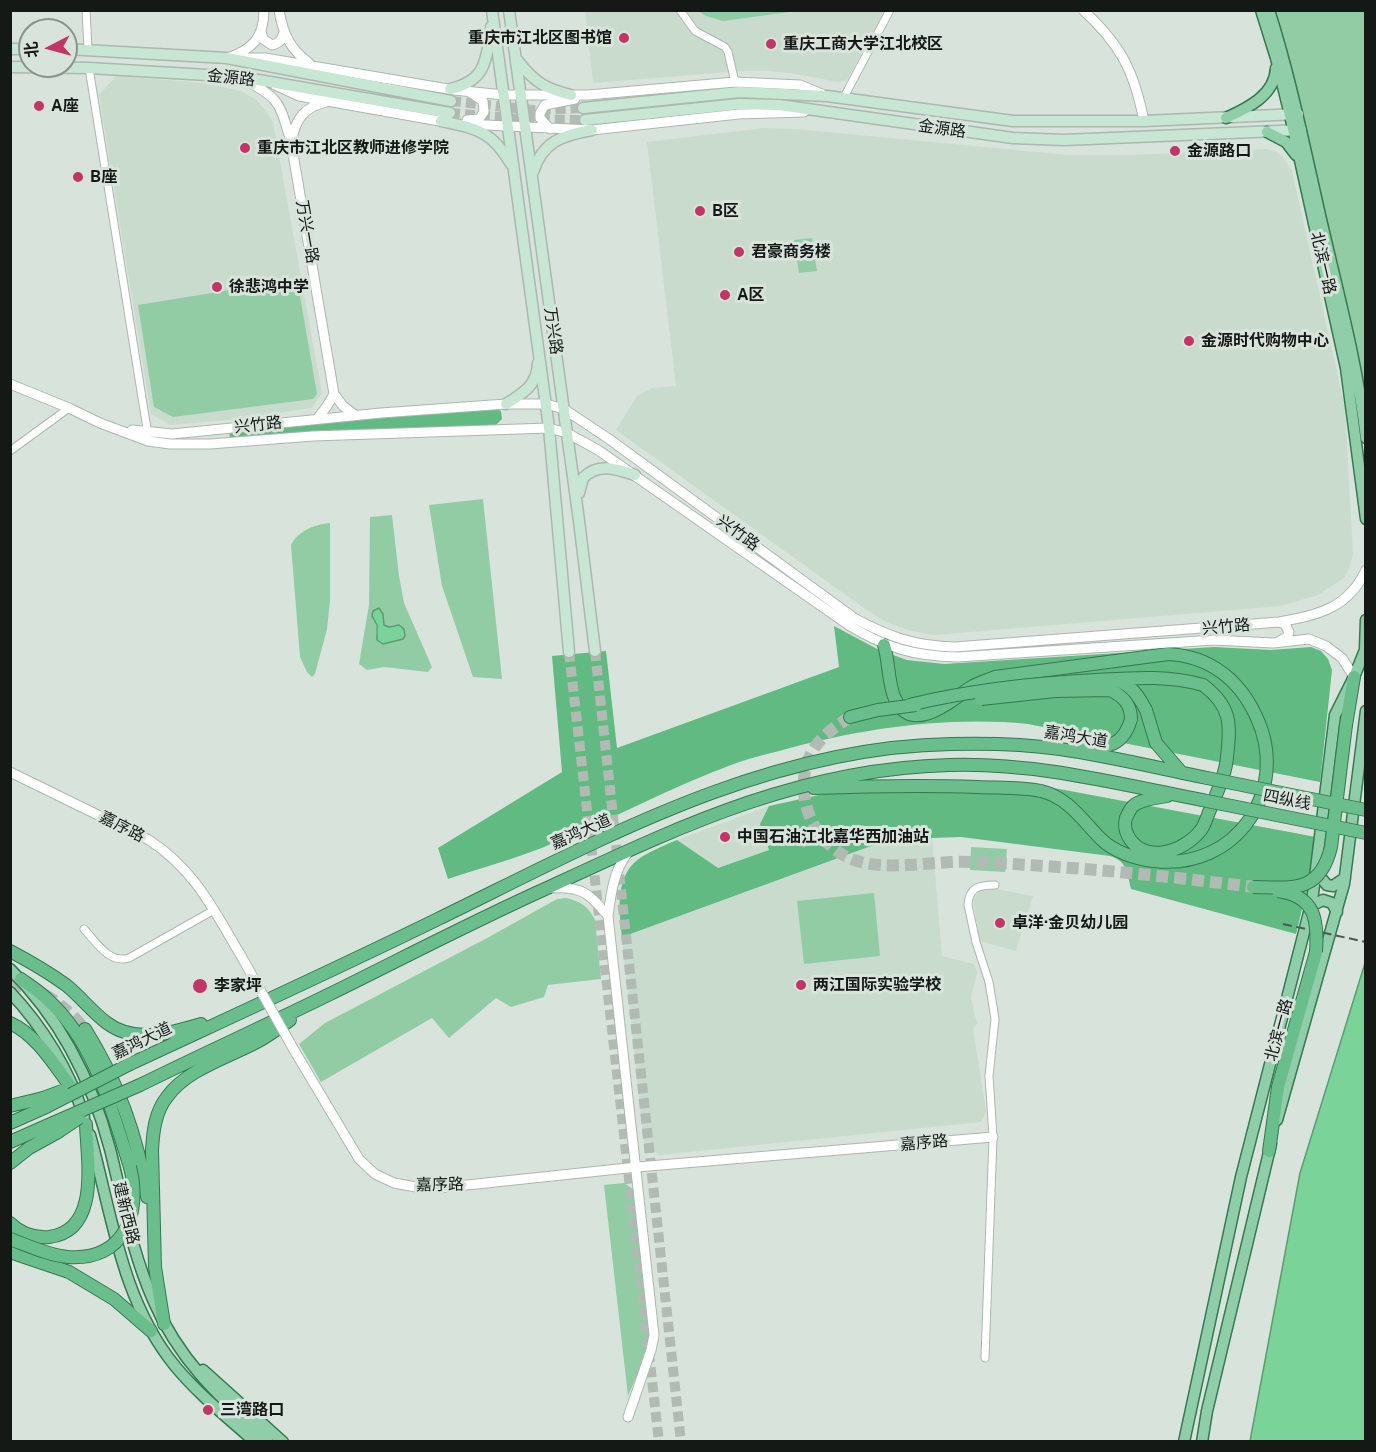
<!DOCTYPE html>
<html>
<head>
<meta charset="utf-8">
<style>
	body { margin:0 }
	#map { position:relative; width:1376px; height:1452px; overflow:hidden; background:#d8e4db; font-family:"Public Sans","Noto Sans SC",sans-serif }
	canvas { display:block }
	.frame { position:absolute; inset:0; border:12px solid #151916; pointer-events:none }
	.north { position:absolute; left:18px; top:18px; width:60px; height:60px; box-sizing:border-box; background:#d8e4db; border:2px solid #8a938c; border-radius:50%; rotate:264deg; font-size:16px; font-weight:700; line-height:24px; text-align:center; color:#151916 }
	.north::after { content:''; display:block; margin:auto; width:21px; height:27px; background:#c23566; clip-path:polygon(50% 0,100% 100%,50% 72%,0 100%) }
</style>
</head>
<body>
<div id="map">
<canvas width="1376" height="1452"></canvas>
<div class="frame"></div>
<div class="north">北</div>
</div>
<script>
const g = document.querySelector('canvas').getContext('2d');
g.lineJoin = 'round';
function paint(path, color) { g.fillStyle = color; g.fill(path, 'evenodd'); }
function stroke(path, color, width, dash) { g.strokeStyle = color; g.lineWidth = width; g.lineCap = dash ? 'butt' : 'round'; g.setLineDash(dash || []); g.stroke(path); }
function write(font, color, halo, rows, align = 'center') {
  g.font = font + ' "Public Sans","Noto Sans SC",sans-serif'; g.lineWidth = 6; g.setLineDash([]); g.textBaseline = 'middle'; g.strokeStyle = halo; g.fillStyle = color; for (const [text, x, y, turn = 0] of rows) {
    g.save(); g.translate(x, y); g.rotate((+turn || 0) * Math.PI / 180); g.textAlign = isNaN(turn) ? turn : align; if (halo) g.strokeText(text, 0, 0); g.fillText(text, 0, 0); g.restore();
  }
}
paint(new Path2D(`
	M585,11H885L847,80L838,82L796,74L770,71H742L593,83Z
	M116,76L204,83L241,91L257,100L268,114L273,123L322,393L312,408L228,420L170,425L151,414L99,95Z
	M764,128L796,129L1068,155H1131L1266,149L1275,151L1282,156L1292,171L1345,408L1353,554L1349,569L1344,578L1318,595L1281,606L934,635L907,630L884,621L864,608L616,430L637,396L652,388L676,386L647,142Z
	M769,806L760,824L769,850L717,868L677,840Z
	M932,838L942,956L974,964L977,972L971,998L977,1024L973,1028L986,1112L981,1122L660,1155L644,1144L622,937L871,846Z
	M996,889L1033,896L1016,951L980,941L973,899L980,891Z`), '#c8dbcd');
paint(new Path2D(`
	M698,11H797L723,21L706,16Z
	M1274,11H1365V407L1359,366L1303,113Z
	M812,238L817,271L799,273L794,240Z
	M297,279L317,394L313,399L173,417L154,407L138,305Z
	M483,499L502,679L473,677L442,586L429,505Z
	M392,515L399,576L404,603L432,667L428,672L384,667L367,670L359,664L369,605L370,517ZM382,612L384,625L389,627L395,625L405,631V636L387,643L376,634V623Z
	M330,523V601L327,629L315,674L312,677L307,672L300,657L291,545C298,531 315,524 330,523Z
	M971,847L1007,849L1005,872L970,870Z
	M874,893L880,956L804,964L797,901Z
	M566,898C580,901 589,907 595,920L601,979L548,985L544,997L511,1007L496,998L449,1038L432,1018L321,1082L299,1044L325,1023L489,937L557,899Z
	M624,1183L634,1190L650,1337L647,1352L628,1396L604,1185Z`), '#92cca5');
paint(new Path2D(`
	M494,408L501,411L502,419L496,425L230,438L229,432Z
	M834,626L879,650L907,660L944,664L1214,647L1271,650L1311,647L1321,651L1328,659L1332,670L1320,782L1028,724C945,716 859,729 779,751C763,755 747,759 731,765C671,787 615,818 556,842C521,857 484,867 448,879L438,848L562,772L552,656L606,651L617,748L839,667Z
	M1038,785L1316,837L1311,872L1296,934L1131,889C1127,872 1127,861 1110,856L961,837L932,838L871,846L622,937C619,909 614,873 643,856C653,850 665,845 677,840L718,868L769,850L760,824L769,806L837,791Z`), '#60ba81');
const water = new Path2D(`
	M379,608L383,614L384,625L389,627L399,625L404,629L405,636L403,639L383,644L377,640V625L372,616L373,611Z
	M1365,963V1441H1250L1300,1173Z`);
paint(water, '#7ad49a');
stroke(water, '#5c9c72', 1.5);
stroke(new Path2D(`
	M451,101L533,110L583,108
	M450,113L520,119L585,120
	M595,651L681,1442
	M569,652L659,1442`), '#b1bbb4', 10, [10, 5]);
stroke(new Path2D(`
	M850,717C838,725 824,734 815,747C789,786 810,844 854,860C885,872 937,860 972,862C1066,866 1160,875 1253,887
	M10,985C41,986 66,1007 85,1029`), '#b1bbb4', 12, [12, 6]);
const minor = new Path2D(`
	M86,10L88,49
	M680,10L695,31L725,47L728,52L735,82
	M89,68L148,435
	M843,99L890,10
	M10,451L69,408
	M84,929C97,943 109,964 129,958L214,910
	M985,1358L993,1137L989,1076L995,1019L989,982L976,942L968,905C969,887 979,885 995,885`);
const tertiary = new Path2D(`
	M279,10C283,34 290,49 309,63
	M1083,10C1121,45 1134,71 1144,121
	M261,31L263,39L272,45C280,43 282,40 284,32
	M227,58C252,50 264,38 264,10
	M244,58H265L454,90L504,95H588L735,82L800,85L822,94
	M243,79C281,99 279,102 291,142L334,394
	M275,85L299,96L445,122
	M467,120L479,119L484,112L483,101L471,93
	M465,124L592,130L739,114L804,112
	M550,129L540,118V113L545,105L575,99
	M292,139C296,118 305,107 326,102
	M10,384L69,408L100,423L148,441L170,444H210L313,436L549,428L567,433L598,450L850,626C887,648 914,656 957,657L1214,640L1273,643L1309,639L1326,646L1342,658L1354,677
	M317,419L327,406L334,394L343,406L355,415
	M132,430L172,434L381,413L506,404H546L564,409L609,439L854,618C889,637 915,646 955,647L1279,622C1317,615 1348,609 1366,570
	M1278,642L1287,637L1289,632L1285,624L1279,622
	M10,772L149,840C195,870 213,909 240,954
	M552,888C582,886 590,894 608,916
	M294,1050L359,1159L375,1174L394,1183L416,1187L439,1188L637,1167L993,1137
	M628,1417L651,1350L654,1335L608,916C611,893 614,869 629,851`);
const secondary = new Path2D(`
	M492,10L549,428L569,652
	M509,10L579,521L595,651
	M10,49H30
	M66,49L227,58L451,101
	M518,61C534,82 546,89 571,95
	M10,67L89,68L241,77L450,113
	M450,89C487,81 486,59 491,27
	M583,108L740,92L827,96L1013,121H1144L1298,114
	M585,120L739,104L779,105L1013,138L1064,140L1301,130
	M441,121C477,129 491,130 511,164
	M533,172C543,141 563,135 592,130
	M506,404C524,393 537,385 538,363
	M579,493L583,478C598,462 617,469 635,475`);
const primary = new Path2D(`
	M1261,10L1276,58L1290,115L1346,368L1366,519
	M1269,10C1292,82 1306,155 1323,228C1339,297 1358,367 1366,438
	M1226,118C1248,108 1275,95 1276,68
	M1267,132L1286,142L1296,155
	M1316,872L1327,885L1333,886L1345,878
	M1311,906L1323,900L1332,903L1337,912
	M10,969C61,1019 92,1081 110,1149C123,1201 132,1253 154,1302C180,1362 221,1398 268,1442
	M10,992C43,1027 70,1071 84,1117
	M1277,1120L1344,884L1366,711
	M90,1135C112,1214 121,1300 175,1366C198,1394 227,1417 255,1442
	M203,1370L283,1442
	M1184,1442L1241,1177L1312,901L1335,715L1354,677L1365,650L1366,620
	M1202,1442L1207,1411L1271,1144`);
const trunk = new Path2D(`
	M1146,710L1156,743L1182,773
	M850,717L878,710
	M1346,725L1354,677
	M1084,748C1108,748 1124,745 1131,719
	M814,788C868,786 923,785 978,787C998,788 1021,787 1041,791C1069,798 1082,820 1101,839C1114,852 1136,859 1154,861C1237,871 1291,789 1256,716C1239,679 1209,656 1168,654L995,677C988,680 980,682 973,686C953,698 914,737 895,699C888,684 889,661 884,645
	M1167,796C1157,798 1141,799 1133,806C1130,809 1128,814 1126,818C1124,824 1125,830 1128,836C1144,865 1184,852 1201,830C1206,823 1208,813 1212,805C1218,790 1226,773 1227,757C1231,723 1231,706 1203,685
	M10,951C29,961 48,972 66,985C81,997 92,1012 107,1023C135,1044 171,1033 201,1024
	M21,979C29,985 39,991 47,999C95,1042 111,1108 130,1167
	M10,1023C39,1036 57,1070 76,1094
	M85,1029C117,1080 138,1137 147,1197
	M130,1064C233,1016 336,969 438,919C600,840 765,747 951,744C987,743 1024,744 1060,749C1109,756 1158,768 1207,778
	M140,1085C203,1054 267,1025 330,994C401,959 472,922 545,889C679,827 798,769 949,765C1035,762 1118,784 1202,800
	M10,1106L43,1098
	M10,1123L46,1107
	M10,1142L53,1123
	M1269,1151L1278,1087L1316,952
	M10,1163L29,1148L58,1132
	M10,1223C21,1234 35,1238 49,1237C101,1231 87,1159 86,1124
	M10,1252L69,1272L114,1299L151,1331
	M164,1324L155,1267L152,1150C153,1132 155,1112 167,1097C186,1070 226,1058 255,1043C267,1037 279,1028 290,1020`);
stroke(minor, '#acb7af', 9);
stroke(tertiary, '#acb7af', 11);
stroke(secondary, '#acb7af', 13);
stroke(primary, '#347950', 13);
stroke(trunk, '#347950', 14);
stroke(minor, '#fff', 7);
stroke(tertiary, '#fff', 9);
stroke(secondary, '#c7e6d4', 10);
stroke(primary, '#8fcea9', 10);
stroke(trunk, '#6abe8c', 12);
stroke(new Path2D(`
	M1283,924L1366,942`), '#505651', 2, [9, 4.5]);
const tertiaryBridge = new Path2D(`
	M240,954L294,1050`);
const trunkBridge = new Path2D(`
	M1116,680C1132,685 1139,697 1146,710
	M981,699L1055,691L1110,690C1123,696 1131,704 1131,719
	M909,705C971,690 1034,683 1097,680C1132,678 1169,675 1203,685
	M878,710L916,705
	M1207,778L1366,810
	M1202,800L1366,833
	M1253,887C1293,888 1320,893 1331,847L1346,725
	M1278,891C1316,896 1318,921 1316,952
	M43,1098L62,1091
	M46,1107L130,1064
	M53,1123L140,1085
	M58,1132L79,1118
	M10,1239C29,1246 48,1255 68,1257C124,1261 142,1214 130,1167`);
stroke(tertiaryBridge, '#acb7af', 11, []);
stroke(trunkBridge, '#347950', 14, []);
stroke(tertiaryBridge, '#fff', 9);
stroke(trunkBridge, '#6abe8c', 12);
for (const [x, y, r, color] of [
	[624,38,6,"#c23566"],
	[771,44,6,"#c23566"],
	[39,106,6,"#c23566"],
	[245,148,6,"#c23566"],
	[1175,151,6,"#c23566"],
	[78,177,6,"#c23566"],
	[700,211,6,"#c23566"],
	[739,252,6,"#c23566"],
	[217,287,6,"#c23566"],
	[725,295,6,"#c23566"],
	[1189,341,6,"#c23566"],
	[725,837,6,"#c23566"],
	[1000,923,6,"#c23566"],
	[801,985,6,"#c23566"],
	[200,986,8,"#c23566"],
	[208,1410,6,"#c23566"]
]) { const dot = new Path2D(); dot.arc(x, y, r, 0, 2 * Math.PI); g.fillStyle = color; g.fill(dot); stroke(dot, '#d8e4db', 2); }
write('bold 16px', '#151916', '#d8e4db', [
	["重庆市江北区图书馆",612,38,"right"],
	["重庆工商大学江北校区",783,44],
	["A座",51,106],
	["重庆市江北区教师进修学院",257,148],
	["金源路口",1187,151],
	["B座",90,177],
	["B区",712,211],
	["君豪商务楼",751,252],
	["徐悲鸿中学",229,287],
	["A区",737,295],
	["金源时代购物中心",1201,341],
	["中国石油江北嘉华西加油站",737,837],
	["卓洋·金贝幼儿园",1012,923],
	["两江国际实验学校",813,985],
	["李家坪",214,986],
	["三湾路口",220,1410]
], 'left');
write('16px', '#151916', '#d8e4db', [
	["金源路",231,78,6],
	["金源路",942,129,8],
	["万兴一路",307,232,80],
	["北滨一路",1323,263,77],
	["万兴路",553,331,82],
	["兴竹路",258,425,-6],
	["兴竹路",738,533,36],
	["兴竹路",1226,627,-5],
	["嘉鸿大道",1076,737,9],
	["四纵线",1287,800,11],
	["嘉序路",122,827,27],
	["嘉鸿大道",581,832,-24],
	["北滨一路",1279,1030,-75],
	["嘉鸿大道",142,1041,-26],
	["嘉序路",924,1143,-5],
	["嘉序路",440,1185,-1],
	["建新西路",126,1213,76]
]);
</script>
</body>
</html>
